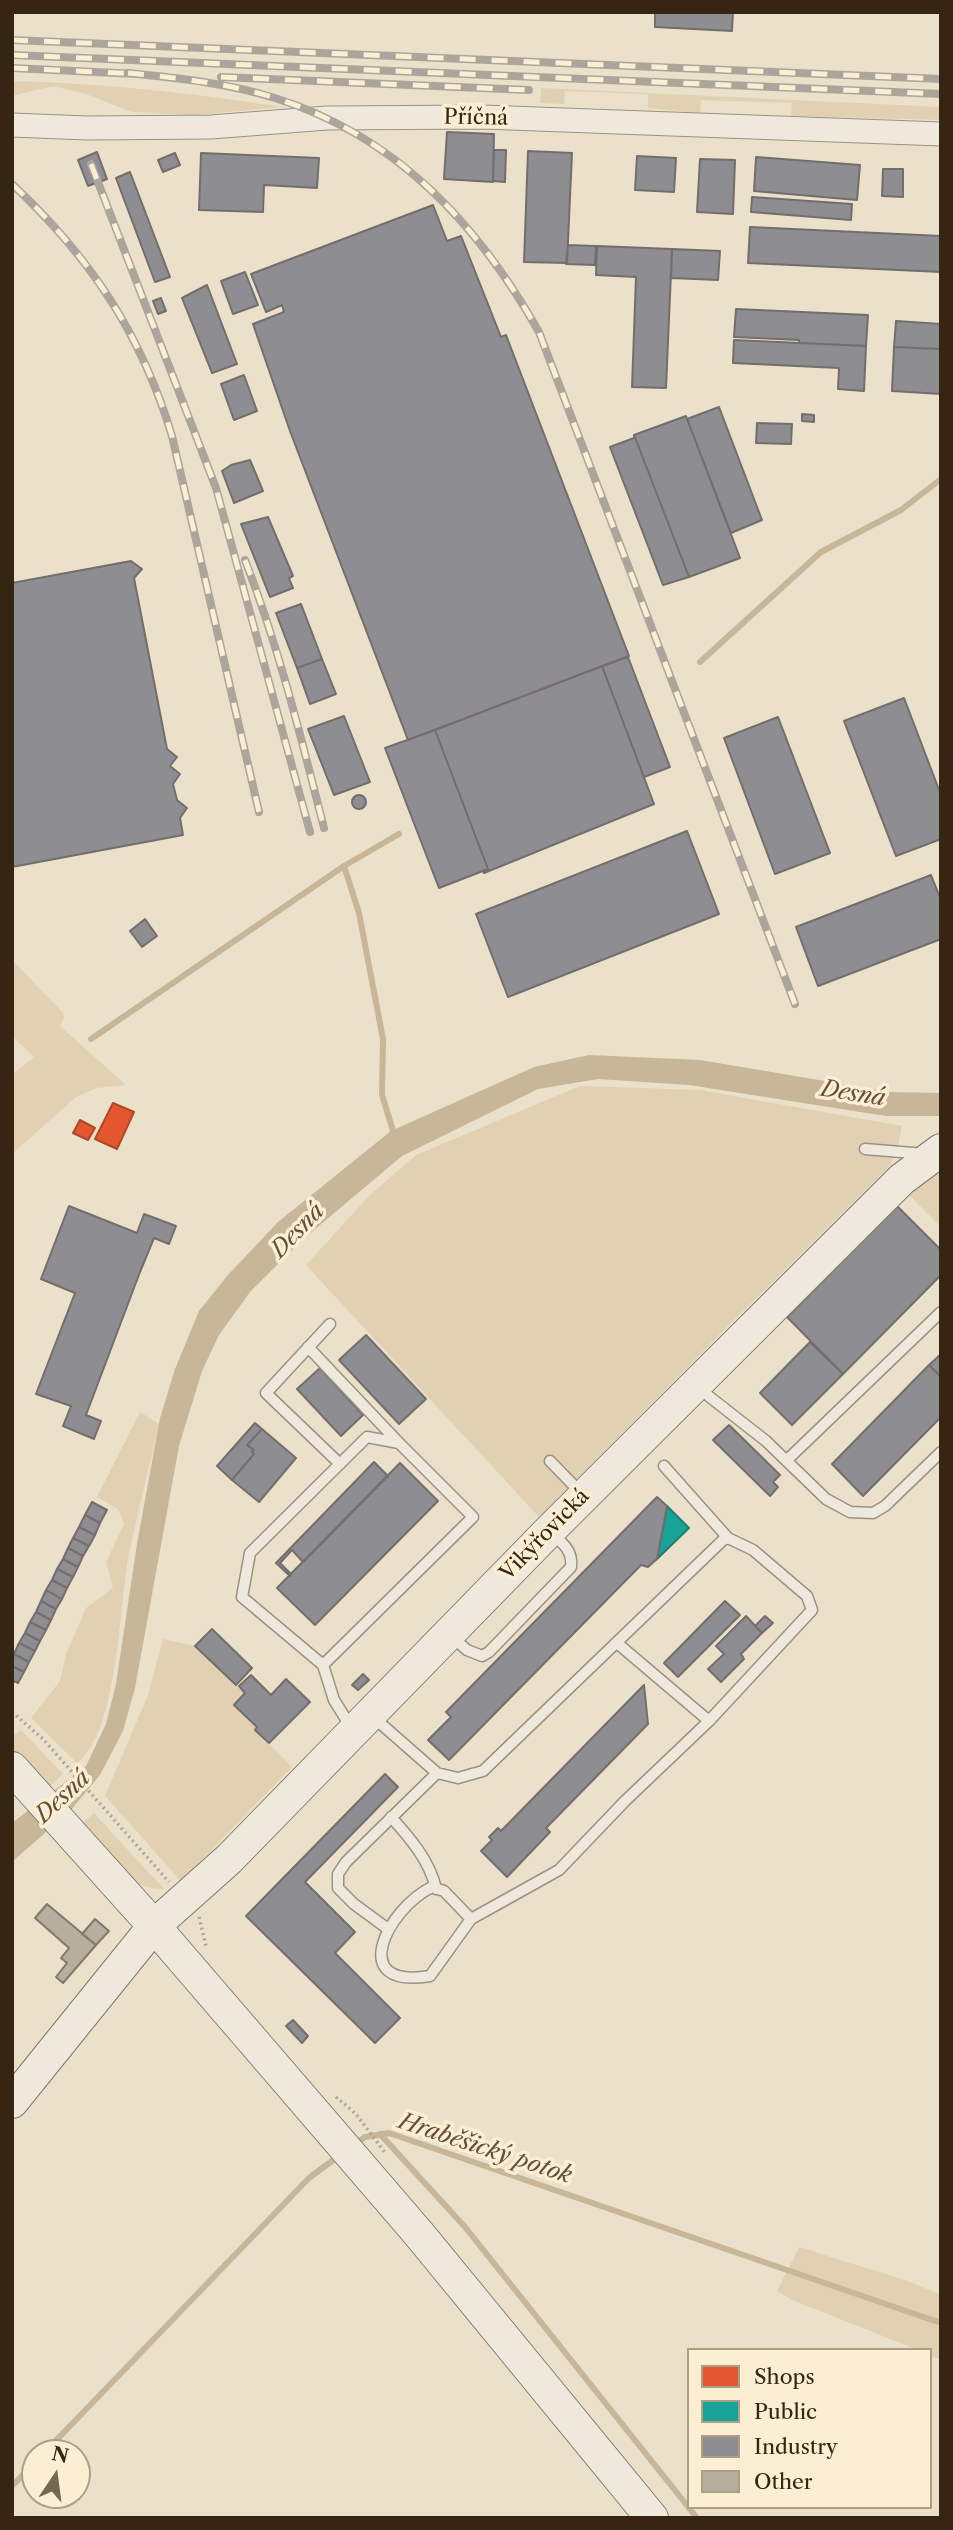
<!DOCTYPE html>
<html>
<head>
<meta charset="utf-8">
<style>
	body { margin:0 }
	#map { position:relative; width:953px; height:2530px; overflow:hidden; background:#ebe0ca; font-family:"Libre Caslon Text",serif }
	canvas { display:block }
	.frame { position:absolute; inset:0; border:14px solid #372513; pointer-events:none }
	.legend { position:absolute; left:687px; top:2348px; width:245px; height:161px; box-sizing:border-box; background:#fbeed3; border:2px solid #ad9e86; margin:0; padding:9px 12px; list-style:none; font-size:21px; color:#372513 }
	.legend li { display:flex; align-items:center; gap:14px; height:35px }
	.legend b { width:35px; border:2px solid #ad9e86 }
	.north { position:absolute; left:21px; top:2439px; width:70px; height:70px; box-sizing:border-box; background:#fbeed3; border:2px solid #ad9e86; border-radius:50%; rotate:13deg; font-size:19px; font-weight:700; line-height:28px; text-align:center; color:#372513 }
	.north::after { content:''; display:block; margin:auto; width:24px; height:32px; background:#766653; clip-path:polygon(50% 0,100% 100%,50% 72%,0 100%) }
</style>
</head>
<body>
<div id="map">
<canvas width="953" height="2530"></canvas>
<div class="frame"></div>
<ul class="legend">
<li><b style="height:19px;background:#e4572e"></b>Shops</li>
<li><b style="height:19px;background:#17a398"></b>Public</li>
<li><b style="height:19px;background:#8d8d92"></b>Industry</li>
<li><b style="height:19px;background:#b7ae9f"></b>Other</li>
</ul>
<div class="north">N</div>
</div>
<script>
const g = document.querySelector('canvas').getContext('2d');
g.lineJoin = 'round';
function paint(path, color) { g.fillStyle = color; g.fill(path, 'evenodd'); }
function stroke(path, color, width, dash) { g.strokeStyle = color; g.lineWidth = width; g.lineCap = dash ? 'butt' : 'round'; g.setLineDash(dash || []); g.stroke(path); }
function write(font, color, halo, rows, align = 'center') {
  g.font = font + ' "Libre Caslon Text",serif'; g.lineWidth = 7; g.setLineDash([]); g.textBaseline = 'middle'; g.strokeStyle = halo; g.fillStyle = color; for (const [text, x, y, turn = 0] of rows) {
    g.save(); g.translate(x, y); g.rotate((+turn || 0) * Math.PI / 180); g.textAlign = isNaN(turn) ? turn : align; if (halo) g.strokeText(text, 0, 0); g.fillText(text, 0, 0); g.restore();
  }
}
paint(new Path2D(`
	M12,81C103,83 192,93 282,107L196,115L132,112L86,94L53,86L12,96Z
	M541,88L941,107V120L791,116L792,103L701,100L700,113L648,108V94L565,91L564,104L540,103Z
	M12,960L63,1013L64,1018L60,1026L126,1085L97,1088L76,1097L12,1154V1075L34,1057L12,1036Z
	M580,1086L700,1090L902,1126L897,1151L889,1167L732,1322L539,1517L306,1265L369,1196L416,1155Z
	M941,1171V1227L909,1195Z
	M140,1412L159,1424C149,1467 138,1511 129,1554C119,1605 118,1732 77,1763L31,1718L60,1681L66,1654L86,1608L113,1588L106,1562L124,1524L118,1509L97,1497Z
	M163,1639L195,1646L239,1686L245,1693L235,1705L257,1727L255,1730L292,1767L181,1881L105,1796L148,1695Z
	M21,1730L63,1774L47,1789L15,1756L12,1750V1737Z
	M94,1813L164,1889C123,1890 104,1854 79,1826Z
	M799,2247L908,2281L941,2295V2360L930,2355V2350H918L792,2300L777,2291Z`), '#e1d1b2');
paint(new Path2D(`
	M589,1055L700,1060L890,1092L941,1093V1116H886L689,1085L598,1079L538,1089L402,1156L301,1241L250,1292L219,1335L202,1371L179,1446L135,1688L123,1731L100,1775L71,1810L12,1862V1823L86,1766L106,1724L116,1684L137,1544L160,1418L175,1369L199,1311L228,1275L278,1222L391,1131L534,1067Z`), '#c7b698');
const shops = new Path2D(`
	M113,1103L134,1112L117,1149L95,1139Z
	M80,1120L95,1128L88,1140L73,1133Z`);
paint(shops, '#e4572e');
stroke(shops, '#b04826', 2);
const public = new Path2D(`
	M667,1506L689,1528L657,1559Z`);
paint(public, '#17a398');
stroke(public, '#217d70', 2);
const industry = new Path2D(`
	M655,12H733L732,31L655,27Z
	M447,132L494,134L493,182L444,179Z
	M494,150H506L505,182L493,181Z
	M528,151L572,153L567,263L524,262Z
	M97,152L107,179L88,186L78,160Z
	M175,153L180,165L163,172L158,160Z
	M201,153L319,158L317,188L264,185L263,212L199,210Z
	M637,156L676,158L674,192L635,190Z
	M756,157L860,165L857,200L754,191Z
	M700,159L735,160L733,214L697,212Z
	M883,169H903V197L882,196Z
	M130,172L170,277L155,282L116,178Z
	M752,197L852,204L851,220L751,212Z
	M433,205L447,241L461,236L501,337L506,335L629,656L408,740L290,431L253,324L284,312L282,305L266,312L251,274Z
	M750,227L941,236V272L748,263Z
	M568,245L596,246L595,265L566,264Z
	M597,246L672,249L666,388L632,387L636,277L596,275Z
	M672,249L720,251L718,280L671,278Z
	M245,272L258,305L233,314L221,281Z
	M207,285L237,364L212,373L182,298Z
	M161,298L166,311L158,314L153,301Z
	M736,309L868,315L866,346L799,343V340L734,337Z
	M896,321L941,324V349L894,347Z
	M734,340L866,346L864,391L838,389L839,368L733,363Z
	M894,347L941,349V394L892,391Z
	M244,375L257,411L234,420L221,384Z
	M719,407L762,520L731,533L687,419Z
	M802,414L814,415V422L802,421Z
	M686,416L740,558L689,577L634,435Z
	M757,423L792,424L791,444L756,443Z
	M634,435L689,577L663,585L610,447L634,438Z
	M250,460L263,491L234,503L222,471L231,465Z
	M268,517L293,576L289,578L293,588L270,597L241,524Z
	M131,561L142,569L134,578L167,749L177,757L170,766L180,774L173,784L177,800L187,808L180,818L183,835L12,867V583Z
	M301,604L322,659L297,668L276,613Z
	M628,657L670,767L644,777L602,666Z
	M322,659L336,694L310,704L297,668Z
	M602,666L654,804L484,873L483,871L488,869L435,730Z
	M904,698L941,795V839L896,856L844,721Z
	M344,716L370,782L334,795L308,729Z
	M778,717L830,853L775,874L724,738Z
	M435,730L488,869L439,888L385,748Z
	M352 802a7 7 0 1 1 14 0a7 7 0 1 1-14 0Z
	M687,831L719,914L508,997L476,914Z
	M931,875L941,900V939L818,986L796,927Z
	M145,919L157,936L142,947L130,931Z
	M69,1206L137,1233L144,1214L176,1226L169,1244L154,1238L140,1272L86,1415L101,1421L94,1439L63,1426L71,1406L36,1394L75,1293L41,1279Z
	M897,1206L941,1250V1275L843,1374L787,1317Z
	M366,1335L426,1399L399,1424L339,1360Z
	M810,1342L843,1374L792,1425L760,1393Z
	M941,1354V1377L929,1365Z
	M929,1365L941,1377V1417L863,1496L832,1464Z
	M320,1368L363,1415L341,1436L297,1389Z
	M255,1423L262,1429L247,1445L254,1450L252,1452L254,1454L232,1480L217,1466Z
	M729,1425L780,1475L773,1482L778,1487L770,1496L713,1440Z
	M262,1429L296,1458L259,1502L232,1480L254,1454L252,1452L254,1450L247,1445Z
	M374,1462L388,1476L303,1562L292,1550L280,1563L291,1574L290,1576L276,1563Z
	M400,1463L438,1501L315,1625L277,1588Z
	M657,1497L667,1506L657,1559L648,1567L641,1565L449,1760L428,1740L451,1717L446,1712Z
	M92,1502L107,1510L100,1523L85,1515Z
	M85,1515L100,1523L95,1535L79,1527Z
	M79,1527L95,1535L89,1546L73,1538Z
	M73,1538L89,1546L83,1556L68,1548Z
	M68,1548L83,1556L78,1567L63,1559Z
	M63,1559L78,1567L73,1577L57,1569Z
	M57,1569L73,1577L67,1588L52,1580Z
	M52,1580L67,1588L62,1599L46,1590Z
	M46,1590L62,1599L56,1609L41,1601Z
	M41,1601L56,1609L51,1620L36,1612Z
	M725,1601L740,1615L678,1677L664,1663Z
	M36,1612L51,1620L46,1630L30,1622Z
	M746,1616L762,1633L741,1654L744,1659L721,1682L708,1669L724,1654L716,1646Z
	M765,1616L773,1623L762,1633L755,1626Z
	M30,1622L46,1630L40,1641L25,1633Z
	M212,1629L252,1668L236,1685L195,1646Z
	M25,1633L40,1641L35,1651L19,1643Z
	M19,1643L35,1651L29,1662L14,1654Z
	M14,1654L29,1662L24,1672L12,1666Z
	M12,1666L24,1672L18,1683L12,1680Z
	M363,1674L369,1680L358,1690L352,1685Z
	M251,1675L271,1695L286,1679L310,1702L269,1743L255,1730L257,1727L234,1705L245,1693L239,1686Z
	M644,1685L648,1724L546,1828L550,1832L507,1877L481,1851L492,1840L489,1837L498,1828L501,1831Z
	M385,1774L398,1787L305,1882L355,1932L335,1953L400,2018L375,2043L246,1916Z
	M293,2020L308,2036L302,2043L286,2026Z`);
paint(industry, '#8d8d92');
stroke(industry, '#736e6c', 2);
stroke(new Path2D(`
	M700,662L821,552L901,510L941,479
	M344,866L359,913L383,1039L382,1095L395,1137
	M91,1039L344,866L399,834
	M380,2134L465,2227L697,2518
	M354,2145L365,2137L389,2133L941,2323
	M44,2453L309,2178L340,2155
	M12,2486L35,2463`), '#c7b698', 6);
const building = new Path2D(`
	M47,1904L96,1945L63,1983L56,1977L67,1963L61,1958L69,1948L35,1918Z
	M95,1919L109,1931L96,1945L82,1934Z`);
paint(building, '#b7ae9f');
stroke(building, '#81796c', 2);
const lane = new Path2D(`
	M865,1149L925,1154
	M330,1324L266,1393L340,1464
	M308,1347L399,1443
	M697,1387L766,1441L826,1499L850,1512L873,1513L885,1506L941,1452
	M787,1460L941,1312
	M550,1461L582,1494
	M664,1466L728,1538
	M451,1636L467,1650L482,1656L489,1652L571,1567C573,1551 563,1543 552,1534
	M323,1665L242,1597L250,1553L367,1437L399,1443L473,1517L323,1665L334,1700L352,1729
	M372,1716L437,1773L458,1778L483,1771L723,1540L728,1538L753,1550L807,1596L812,1610L709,1721L617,1643
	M391,1817C410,1838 430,1861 436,1889
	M471,1919L444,1891L432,1887C387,1909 346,1990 430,1976L471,1919L559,1870L625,1801L709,1721
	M388,1929L354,1904L338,1888V1874L346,1862L437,1773`);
const street = new Path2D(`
	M12,125L87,128L211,127L327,118L483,117L941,134`);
const secondary = new Path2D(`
	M12,1768L154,1926L419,2234L652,2518
	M12,2102L154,1926L229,1859L549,1531L902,1179L941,1150`);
stroke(lane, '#9b9284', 13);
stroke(street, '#9b9284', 25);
stroke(secondary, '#81796c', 34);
stroke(new Path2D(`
	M12,1712L43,1739L169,1882
	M199,1917L206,1946
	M336,2097L356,2114L386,2154`), '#aba59b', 3.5, [2, 3.5]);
stroke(lane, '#eee8dd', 10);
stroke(street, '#eee8dd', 23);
stroke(secondary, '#eee8dd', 32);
const rail = new Path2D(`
	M12,40L941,79
	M12,55L941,94
	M12,68L137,74
	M128,73C178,78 227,83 275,98C396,136 478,224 539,332L795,1004
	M221,77L529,90
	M91,164L216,488L310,832
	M12,184C90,257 141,333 172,436L259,812
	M245,560C279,648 301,737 324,828`);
stroke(rail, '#aba59b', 8);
stroke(rail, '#fbeed3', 5, [16]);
write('21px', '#372513', '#fbeed3', [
	["Příčná",476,118,1],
	["Vikýřovická",545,1535,-46]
]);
write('italic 23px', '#64513a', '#fbeed3', [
	["Desná",853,1094,9],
	["Desná",298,1231,-46],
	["Desná",63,1797,-43],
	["Hraběšický potok",485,2149,18]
]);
</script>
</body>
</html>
